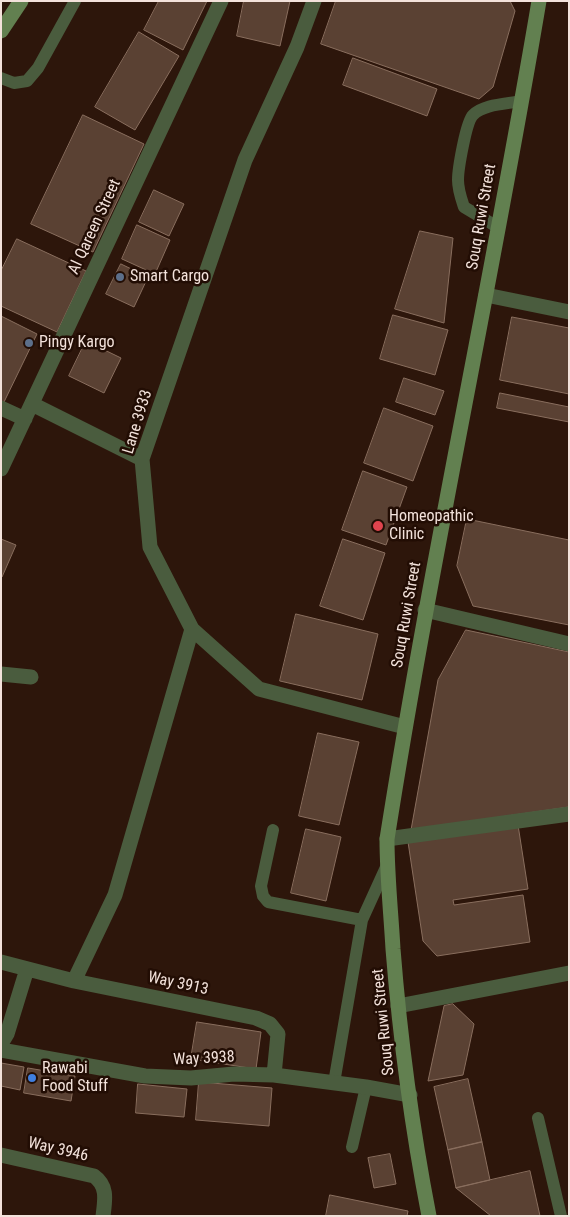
<!DOCTYPE html>
<html>
<head>
<meta charset="utf-8">
<style>
	body { margin:0 }
	#map { position:relative; width:570px; height:1217px; overflow:hidden; background:#2d160b; font-family:"Roboto Condensed",sans-serif }
	canvas { display:block }
	.frame { position:absolute; inset:0; border:2px solid #f3e2db; pointer-events:none }
</style>
</head>
<body>
<div id="map">
<canvas width="570" height="1217"></canvas>
<div class="frame"></div>
</div>
<script>
const g = document.querySelector('canvas').getContext('2d');
g.lineJoin = 'round';
function paint(path, color) { g.fillStyle = color; g.fill(path, 'evenodd'); }
function stroke(path, color, width, dash) { g.strokeStyle = color; g.lineWidth = width; g.lineCap = dash ? 'butt' : 'round'; g.setLineDash(dash || []); g.stroke(path); }
function write(font, color, halo, rows, align = 'center') {
  g.font = font + ' "Roboto Condensed",sans-serif'; g.lineWidth = 5; g.setLineDash([]); g.textBaseline = 'middle'; g.strokeStyle = halo; g.fillStyle = color; for (const [text, x, y, turn = 0] of rows) {
    g.save(); g.translate(x, y); g.rotate((+turn || 0) * Math.PI / 180); g.textAlign = isNaN(turn) ? turn : align; if (halo) g.strokeText(text, 0, 0); g.fillText(text, 0, 0); g.restore();
  }
}
const building = new Path2D(`
	M159,1H207L183,50L144,30Z
	M244,1H290L280,46L237,36Z
	M336,1H510L515,11L493,87L479,99L321,44Z
	M139,32L179,56L135,130L95,107Z
	M353,58L437,89L427,116L343,85Z
	M83,115L144,144L93,252L31,224Z
	M154,190L184,204L169,236L139,222Z
	M137,225L170,240L155,274L122,259Z
	M420,231L453,238L444,323L395,309Z
	M17,239L86,271L57,332L1,306V271Z
	M121,264L148,277L134,307L106,294Z
	M393,315L448,330L435,375L380,359Z
	M1,316L37,334L4,402L1,401Z
	M512,317L569,328V394L500,380Z
	M86,341L121,358L104,393L69,376Z
	M404,378L444,391L435,415L396,402Z
	M500,393L569,407V422L497,408Z
	M384,408L433,426L413,481L364,463Z
	M363,471L407,487L386,545L342,530Z
	M467,519L569,540V625L473,606L457,566Z
	M1,539L16,545L2,577H1Z
	M343,539L385,553L363,620L320,606Z
	M296,614L378,634L362,700L280,681Z
	M466,630L569,652V807L411,830L438,680Z
	M318,733L359,742L339,825L299,816Z
	M518,825L528,889L453,900L454,905L523,895L530,942L437,956L423,941L408,842Z
	M306,829L341,837L326,901L291,893Z
	M453,1004L474,1024L463,1075L428,1081L444,1006Z
	M197,1022L261,1032L256,1069L191,1059Z
	M1,1063L24,1067L20,1090L1,1086Z
	M28,1068L75,1076L71,1101L24,1093Z
	M468,1079L482,1142L448,1150L434,1087Z
	M199,1082L272,1088L269,1126L196,1120Z
	M138,1084L187,1089L184,1117L136,1113Z
	M482,1142L490,1180L456,1188L448,1150Z
	M390,1154L396,1184L374,1188L368,1158Z
	M530,1171L540,1216H491L456,1188Z
	M330,1195L408,1211L407,1216H326Z`);
paint(building, '#5a4133');
stroke(building, '#896e5e', 1);
stroke(new Path2D(`
	M1,78L14,83L27,81L38,68L75,1
	M499,228L464,207C461,198 458,190 458,180C458,169 466,122 473,115C484,104 507,104 521,101
	M273,830L261,886L263,896L268,902L362,920
	M334,1083L362,920L387,865
	M538,1118L561,1216
	M352,1147L366,1087`), '#4a5c3e', 12);
stroke(new Path2D(`
	M314,1L297,47L245,160L142,459L150,547L192,629L259,689L405,727
	M486,295L569,312
	M32,404L142,459
	M1,408L25,419
	M1,469L221,1
	M425,610L569,644
	M1,674L31,677
	M387,839L569,814
	M1,962L74,981L256,1018L270,1024L278,1034L274,1075
	M74,981L115,895L192,629
	M398,1006L569,973
	M1,1044L7,1034L27,969
	M1,1050L145,1076L191,1078L234,1074L274,1075L366,1087L410,1095
	M1,1155L94,1176C108,1186 105,1200 103,1216`), '#4a5c3e', 15);
stroke(new Path2D(`
	M1,31L21,1
	M429,1216C412,1128 400,1038 393,949C391,913 387,876 387,839C431,559 492,281 539,1`), '#628050', 15);
for (const [x, y, r, color] of [
	[120,277,5,"#5c6f8a"],
	[29,343,5,"#5c6f8a"],
	[378,526,6,"#e0444e"],
	[32,1078,5,"#3f7fe0"]
]) { const dot = new Path2D(); dot.arc(x, y, r, 0, 2 * Math.PI); g.fillStyle = color; g.fill(dot); stroke(dot, '#220d04', 2); }
write('16px', '#f3e2db', '#220d04', [
	["Souq Ruwi Street",482,217,-80],
	["Al Qareen Street",95,227,-65],
	["Lane 3933",138,422,-73],
	["Souq Ruwi Street",407,615,-80],
	["Way 3913",178,984,12],
	["Souq Ruwi Street",384,1022,-96],
	["Way 3938",204,1059,-3],
	["Way 3946",58,1150,13]
]);
write('16px', '#f3e2db', '#220d04', [
	["Smart Cargo",130,277],
	["Pingy Kargo",39,343],
	["Homeopathic",389,517],
	["Clinic",389,535],
	["Rawabi",42,1069],
	["Food Stuff",42,1087]
], 'left');
</script>
</body>
</html>
